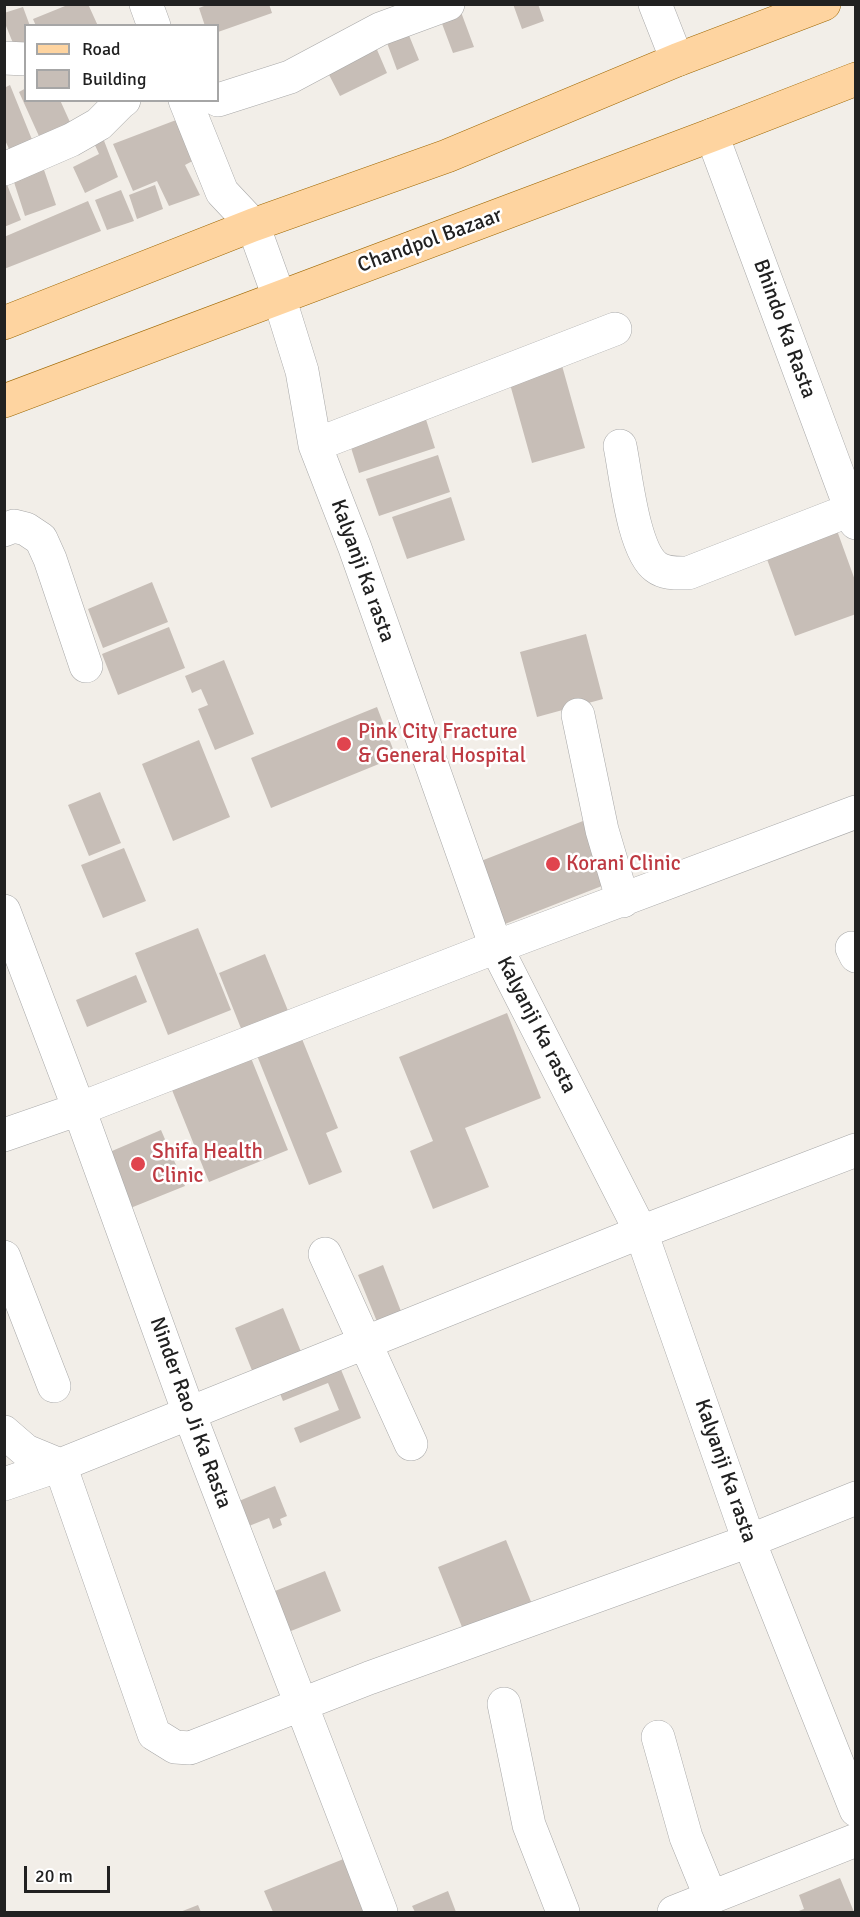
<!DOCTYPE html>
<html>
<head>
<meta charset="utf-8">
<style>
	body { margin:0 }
	#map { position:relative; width:860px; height:1917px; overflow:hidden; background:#f2eee8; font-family:Signika,sans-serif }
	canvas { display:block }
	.frame { position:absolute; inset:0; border:6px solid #212121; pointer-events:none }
	.legend { position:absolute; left:24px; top:24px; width:195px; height:78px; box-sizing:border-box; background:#fff; border:2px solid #a6a6a6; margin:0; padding:8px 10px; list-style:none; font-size:18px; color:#212121 }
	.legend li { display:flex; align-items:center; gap:12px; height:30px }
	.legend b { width:30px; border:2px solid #a6a6a6 }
	.scale { position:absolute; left:24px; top:1866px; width:86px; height:27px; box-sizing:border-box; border:3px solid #212121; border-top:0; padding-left:8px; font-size:18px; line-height:21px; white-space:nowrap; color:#212121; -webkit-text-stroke:4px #fff; paint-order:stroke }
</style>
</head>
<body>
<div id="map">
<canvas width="860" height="1917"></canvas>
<div class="frame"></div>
<ul class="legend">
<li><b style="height:8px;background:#fed4a0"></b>Road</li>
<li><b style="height:16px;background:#c7beb7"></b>Building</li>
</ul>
<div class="scale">20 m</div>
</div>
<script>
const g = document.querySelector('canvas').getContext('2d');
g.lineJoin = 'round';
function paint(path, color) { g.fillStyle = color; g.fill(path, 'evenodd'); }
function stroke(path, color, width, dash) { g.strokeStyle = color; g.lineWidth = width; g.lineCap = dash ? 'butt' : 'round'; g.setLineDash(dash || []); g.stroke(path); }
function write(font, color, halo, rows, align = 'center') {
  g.font = font + ' Signika,sans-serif'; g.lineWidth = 5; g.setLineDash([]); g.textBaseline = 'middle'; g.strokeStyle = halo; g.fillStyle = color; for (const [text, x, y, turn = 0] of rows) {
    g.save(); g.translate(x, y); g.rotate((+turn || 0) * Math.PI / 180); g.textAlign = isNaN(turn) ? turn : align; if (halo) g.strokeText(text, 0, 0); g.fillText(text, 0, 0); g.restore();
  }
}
paint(new Path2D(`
	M70,4H88L98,26H36L33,19Z
	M209,4H269L272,13L218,32V26H205L199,8Z
	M458,4L474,47L453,53L438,13Z
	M513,4H538L544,21L522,29Z
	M23,7L30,26H26V44L15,48L4,21V13Z
	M404,23L419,60L397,70L383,32Z
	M372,38L387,73L340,96L326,69Z
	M10,85L33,142L10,151L4,138V88Z
	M26,88V100H60L74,131L43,145L19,92Z
	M184,117L202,156L185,165L200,195L169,206L157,181L133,191L113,144Z
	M103,138L118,177L85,193L73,167L99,154L94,143Z
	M42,164L56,205L25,216L12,176Z
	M6,182L21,220L4,227V183Z
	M155,185L163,209L137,219L129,195Z
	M121,190L134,221L107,230L95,200Z
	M88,201L101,231L4,269V237Z
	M561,362L585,448L532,463L508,377Z
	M423,410L435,448L359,473L347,435Z
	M438,455L450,492L379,516L366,479Z
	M451,497L465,540L407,559L392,517Z
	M835,525L856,583V614L795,636L764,551Z
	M152,582L168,622L103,648L88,609Z
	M169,627L185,668L118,695L102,654Z
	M586,634L603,699L537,717L520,652Z
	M224,660L254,734L215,750L198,709L208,705L201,689L192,693L185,676Z
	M377,707L396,757L271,808L251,758Z
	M199,740L230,817L173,841L142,764Z
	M100,792L121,843L89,856L68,805Z
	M583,821L607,884L505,924L481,861Z
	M124,848L146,901L103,918L81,865Z
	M198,928L231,1010L168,1035L135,953Z
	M265,954L293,1023L246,1041L219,973Z
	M136,975L147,1002L87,1027L76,1000Z
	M507,1013L541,1098L465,1128L489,1187L433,1209L410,1151L433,1141L399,1057Z
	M300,1034L338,1128L326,1133L342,1172L309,1185L256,1053Z
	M251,1058L288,1150L209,1182L172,1090Z
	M161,1130L185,1186L128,1209L105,1154Z
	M383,1265L404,1319L380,1329L358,1275Z
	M283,1308L304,1359L255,1378L235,1328Z
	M337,1360L361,1418L300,1443L294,1428L339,1410L328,1383L283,1401L276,1384Z
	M275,1486L287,1516L280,1519L282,1525L273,1529L269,1518L249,1526L239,1501Z
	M506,1540L534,1609L466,1637L438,1567Z
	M325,1571L341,1611L281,1635L265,1595Z
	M351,1856L369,1912H273L264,1891Z
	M840,1878L854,1912H796L804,1909L799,1895Z
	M448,1891L456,1912H415L412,1906Z
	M198,1905L201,1912H180Z`), '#c7beb7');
const street = new Path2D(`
	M146,4L154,26
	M655,4L677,60
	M4,58L26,59
	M185,100L222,192L253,225L279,297L302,371L315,445L355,548L496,947L641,1232L749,1541L856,1810
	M218,100L290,77L380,29L448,4
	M712,135L856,523
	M4,169L71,140L99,124L120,103L124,100
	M315,445L615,329
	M620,446C626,475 633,550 656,567C665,574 677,573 688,573L850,510
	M4,530L14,526L26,529L41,539L50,559L86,666
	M578,715L602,830L623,901
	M4,911L79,1109L189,1413L381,1912
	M852,948L856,956
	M4,1135L79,1109L496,947L856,812
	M325,1254L411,1444
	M4,1257L54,1386
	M4,1432L26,1451L60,1465L154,1734L175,1747L190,1748L369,1678L749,1541L856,1498
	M4,1484L60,1465L641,1232L856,1150
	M504,1704L529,1825L563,1912
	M658,1737L686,1837L711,1898
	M674,1912L856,1840`);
const primary = new Path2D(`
	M4,323L253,225L447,156L677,60L824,4
	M4,401L712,135L856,79`);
stroke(street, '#a8a8a8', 34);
stroke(primary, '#9e6700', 34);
stroke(street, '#fff', 33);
stroke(primary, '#fed4a0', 33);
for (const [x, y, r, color] of [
	[344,744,8,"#e0444e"],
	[553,864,8,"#e0444e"],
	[138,1164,8,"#e0444e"]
]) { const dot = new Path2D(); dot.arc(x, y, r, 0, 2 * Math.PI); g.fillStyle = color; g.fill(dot); stroke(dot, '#fff', 2); }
write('21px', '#212121', '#fff', [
	["Chandpol Bazaar",430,241,-20],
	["Bhindo Ka Rasta",784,329,70],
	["Kalyanji Ka rasta",362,571,70],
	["Kalyanji Ka rasta",536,1025,63],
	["Ninder Rao Ji Ka Rasta",190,1413,70],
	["Kalyanji Ka rasta",725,1471,71]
]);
write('21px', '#be3a42', '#fff', [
	["Pink City Fracture",358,732],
	["& General Hospital",358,756],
	["Korani Clinic",566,864],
	["Shifa Health",152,1152],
	["Clinic",152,1176]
], 'left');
</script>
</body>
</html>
